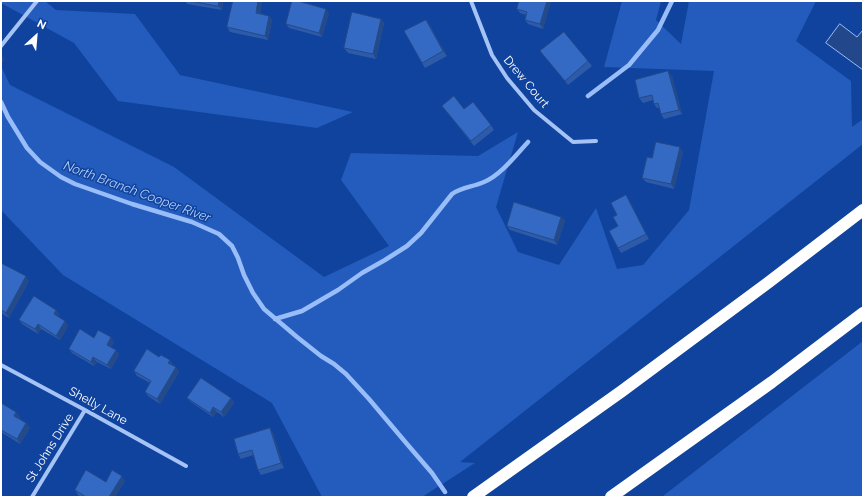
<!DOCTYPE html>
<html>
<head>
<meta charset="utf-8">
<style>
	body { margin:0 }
	#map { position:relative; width:864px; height:498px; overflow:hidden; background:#10439d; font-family:Raleway,sans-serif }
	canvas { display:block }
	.frame { position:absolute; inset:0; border:2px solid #fff; pointer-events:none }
	.north { position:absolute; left:16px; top:16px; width:40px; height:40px; -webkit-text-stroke:3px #10439d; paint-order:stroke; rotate:26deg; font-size:11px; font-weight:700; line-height:16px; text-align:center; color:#fff }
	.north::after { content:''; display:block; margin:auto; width:14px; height:18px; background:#fff; clip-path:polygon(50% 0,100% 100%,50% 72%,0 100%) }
</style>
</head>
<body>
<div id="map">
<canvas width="864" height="498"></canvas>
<div class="frame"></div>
<div class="north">N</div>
</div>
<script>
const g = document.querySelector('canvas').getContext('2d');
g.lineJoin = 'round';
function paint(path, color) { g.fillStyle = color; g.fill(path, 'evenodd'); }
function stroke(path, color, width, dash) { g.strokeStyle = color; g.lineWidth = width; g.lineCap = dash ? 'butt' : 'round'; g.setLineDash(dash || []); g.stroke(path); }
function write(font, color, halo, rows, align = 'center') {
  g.font = font + ' Raleway,sans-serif'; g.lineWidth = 3; g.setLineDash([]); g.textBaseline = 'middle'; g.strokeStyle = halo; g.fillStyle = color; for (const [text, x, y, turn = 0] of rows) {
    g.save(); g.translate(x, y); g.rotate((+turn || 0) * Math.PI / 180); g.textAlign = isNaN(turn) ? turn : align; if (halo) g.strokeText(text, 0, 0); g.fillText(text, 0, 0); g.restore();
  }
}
paint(new Path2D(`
	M1,1H45L56,10L135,14L180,75L353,112L317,128L118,101L74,43L1,3Z
	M622,1H661L656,20L681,44L689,1H816L796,41L851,81L852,127L863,119V144L460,462L475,463L422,497H322L272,403L63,275L1,210V66L10,85L174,167L324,277L389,246L341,180L351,153L478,156L518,132L496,207L518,252L559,265L596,208L617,269L643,265L689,210L714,71L604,67Z
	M863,341V497H661L663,496Z`), '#235cbc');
const water = new Path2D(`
	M840,24L857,37L863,30V70L826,43Z`);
paint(water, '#22478b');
stroke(water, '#98bdf8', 1);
stroke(new Path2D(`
	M588,96L629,65L658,30L672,1
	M1,102L8,117L27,148L40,162L61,177L75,184L132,204L192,222L219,234L232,246L238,258L244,275L253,293L264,309L297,337L321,356L334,364L346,374L369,399L407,444L432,473L445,492
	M275,319L302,311L338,290L362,273L385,260L407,246L421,233L452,194C462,187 473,187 484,182C501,175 516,155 528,142`), '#98bdf8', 4.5);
stroke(new Path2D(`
	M471,1L492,55L507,78L534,110L573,142L596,141
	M1,46L37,1
	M1,365L85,410L186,466
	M32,497L85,410`), '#a6c3f5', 4);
stroke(new Path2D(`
	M473,497L622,391L769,282L863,210
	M611,497L772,382L863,313`), '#fff', 12);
paint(new Path2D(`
	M185,1H223L222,10L187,4Z
	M233,1H262L260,13L269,16L272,20L268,40L230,32L227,27Z
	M551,1L543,29L528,24L525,20L526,15L520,13L517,9Z
	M329,13L322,37L289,28L286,24Z
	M381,19L384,23L376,59L348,53L344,48Z
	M426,20L429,24L447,56L425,68L422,63Z
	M540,51L588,61L592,66L568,85Z
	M672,76L682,114L664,119L661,114L660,108H657L654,104L653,100L643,103L639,98Z
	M442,106L464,109L491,125L494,130L474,146Z
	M683,152L674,189L646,182L642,178Z
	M626,195L629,200L649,239L621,253L618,248V226L617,215Z
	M561,217L565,221L557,245L510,230L507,226Z
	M1,263L29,281L9,318L1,313Z
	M56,310L59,315L58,317L65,321L68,326L60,340L41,329L38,334L22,324L19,320Z
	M94,338L114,342L111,347L116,350L119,355L111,369L97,362L94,366L72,353L69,349Z
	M159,357L170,360L173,365L176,367L179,372L160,404L148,396L145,392L150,383L137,376L134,371Z
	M187,398H231L234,403L224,417L217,412L213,417L191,402Z
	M1,403L16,412L20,417L19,418L26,423L30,428L20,444L1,432Z
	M273,433L284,468L261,475L258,470L253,455L241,459L238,454Z
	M125,481L115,497H81L78,495L75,490L106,482Z`), '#2d5ba9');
paint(new Path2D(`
	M219,1H223L222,10L218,6Z
	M258,1H262L259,17L256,13Z
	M547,1H551L543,29L540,24Z
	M326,9L329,13L322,37L319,33Z
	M269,16L272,20L268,40L265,36Z
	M381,19L384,23L376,59L373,54Z
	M426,20L429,24L447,56L443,51Z
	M2,55L5,60L1,64V56Z
	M668,71L672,76L682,114L679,110Z
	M680,147L683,152L674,189L671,184Z
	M626,195L629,200L649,239L646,234Z
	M561,217L565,221L557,245L554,240Z
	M26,276L29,281L9,318L6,313Z
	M56,310L59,315L57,319L54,314Z
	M65,321L68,326L60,340L56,336Z
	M38,324L41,329L38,334L35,329Z
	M111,337L114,342L110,349L107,345Z
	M116,350L119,355L111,369L107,365Z
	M93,357L97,362L94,366L91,362Z
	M170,360L173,365L172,367L168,363Z
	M176,367L179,372L160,404L157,399Z
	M231,398L234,403L224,417L221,412Z
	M213,407L217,412L213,417L210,413Z
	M16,412L20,417L17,420L14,416Z
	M26,423L30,428L20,444L17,439Z
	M270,428L273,433L284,468L281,463Z
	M122,476L125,481L115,497H109Z`), '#244a89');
const building = new Path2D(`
	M191,1H219L218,6Z
	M233,1H258L256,13L269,16L265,36L227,27Z
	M292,1H298L326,9L319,33L286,24Z
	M519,1H547L540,24L525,20L527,12L517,9Z
	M352,12L381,19L373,54L344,48Z
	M426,20L443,51L422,63L404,31Z
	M564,32L588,61L565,81L540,51Z
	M668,71L679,110L661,114L658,103L654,104L652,95L639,98L635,80Z
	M454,96L464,109L473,102L491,125L471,141L442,106Z
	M656,142L680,147L671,184L642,178L647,157L652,158Z
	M626,195L646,234L618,248L609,231L618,226L613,217L617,215L611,203Z
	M514,202L561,217L554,240L507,226Z
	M1,263L26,276L6,313L1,310Z
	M34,296L56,310L54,314L65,321L56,336L38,324L35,329L19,320Z
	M80,329L94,338L98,330L111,337L107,345L116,350L107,365L93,357L91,362L69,349Z
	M147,349L159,357L161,355L170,360L168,363L176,367L157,399L145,392L151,381L134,371Z
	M201,378L231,398L221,412L213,407L210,413L187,398Z
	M1,403L16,412L14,416L26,423L17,439L1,430Z
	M270,428L281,463L258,470L252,450L238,454L234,439Z
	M86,470L106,482L112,470L122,476L109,497H86L75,490Z`);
paint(building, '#346ac4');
stroke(building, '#244a89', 1);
write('12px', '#fff', '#10439d', [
	["Drew Court",526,82,50],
	["Shelly Lane",98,406,29],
	["St Johns Drive",50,448,-58]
]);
write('italic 13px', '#b3cefb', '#10439d', [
	["North Branch Cooper River",137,192,20]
]);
</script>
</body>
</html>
